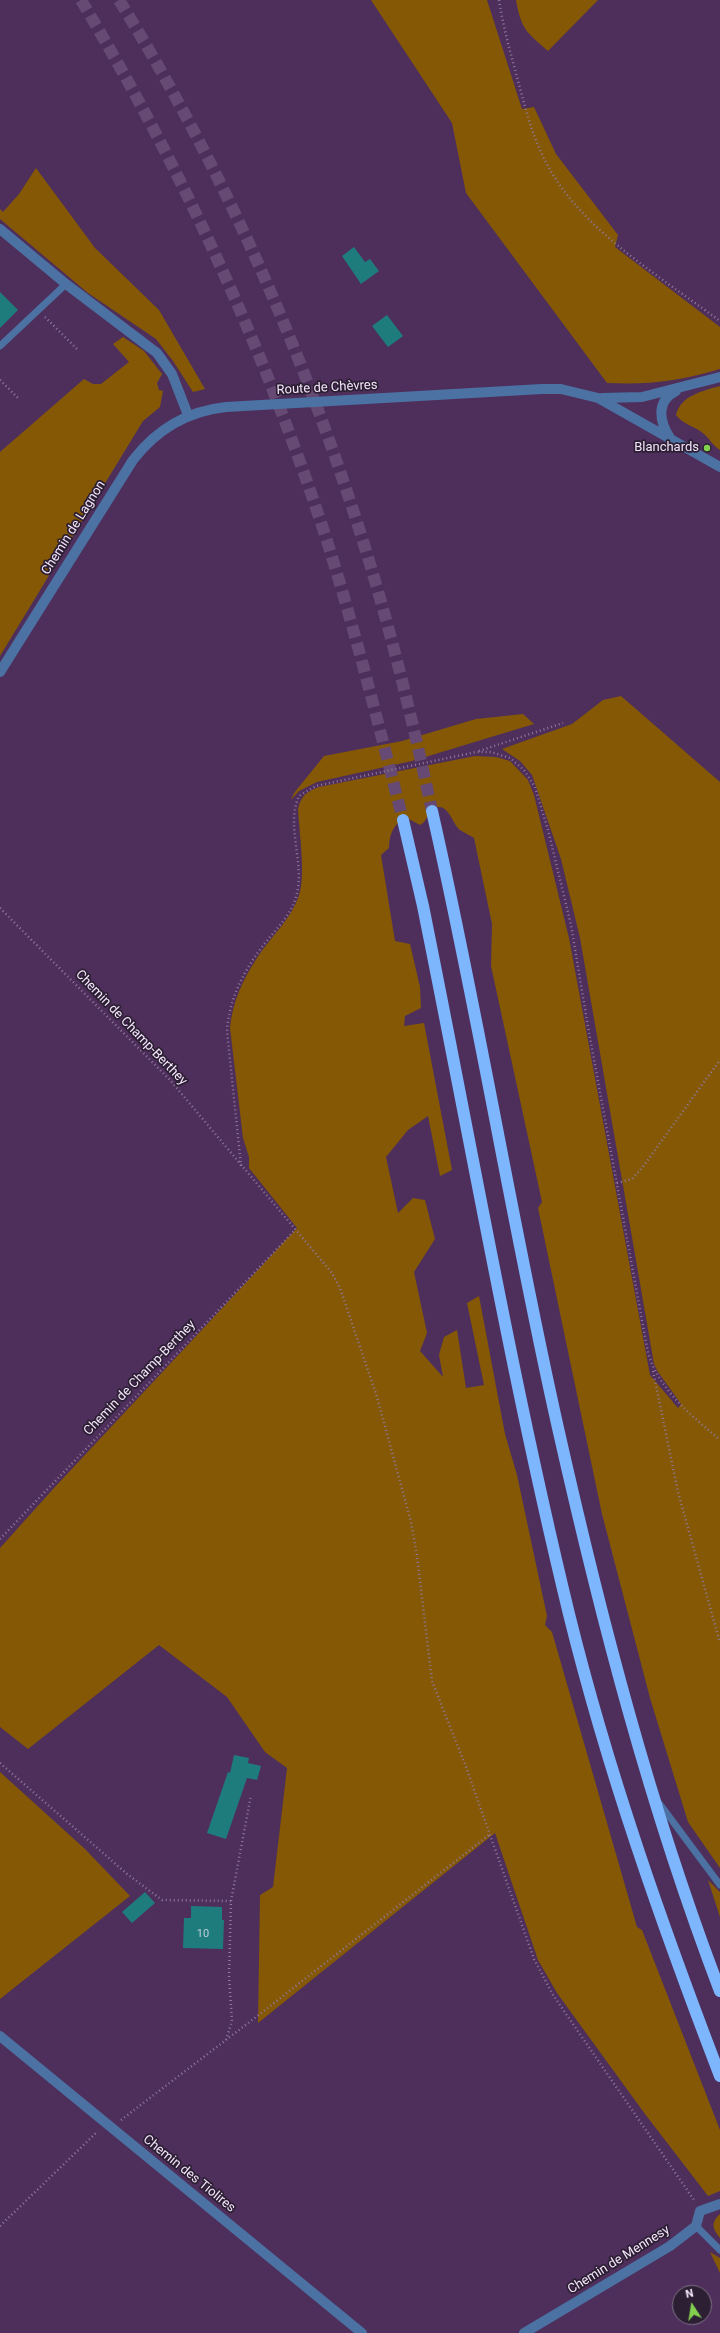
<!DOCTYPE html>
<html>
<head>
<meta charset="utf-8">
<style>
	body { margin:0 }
	#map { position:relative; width:720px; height:2333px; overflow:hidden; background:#4e2f5c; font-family:Roboto,sans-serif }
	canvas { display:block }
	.north { position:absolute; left:672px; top:2285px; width:40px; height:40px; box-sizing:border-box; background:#2c1f33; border:1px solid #7c6f83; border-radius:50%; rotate:348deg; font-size:11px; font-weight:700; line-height:16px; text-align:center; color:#f5e6fc }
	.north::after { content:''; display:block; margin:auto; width:14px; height:18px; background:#83d04f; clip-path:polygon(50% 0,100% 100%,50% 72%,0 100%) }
</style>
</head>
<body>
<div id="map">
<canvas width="720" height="2333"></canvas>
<div class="north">N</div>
</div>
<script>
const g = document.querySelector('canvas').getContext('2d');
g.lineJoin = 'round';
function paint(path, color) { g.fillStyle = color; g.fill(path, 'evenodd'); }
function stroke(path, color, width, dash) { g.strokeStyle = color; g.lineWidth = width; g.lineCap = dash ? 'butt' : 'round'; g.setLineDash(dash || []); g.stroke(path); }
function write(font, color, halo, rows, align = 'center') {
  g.font = font + ' Roboto,sans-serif'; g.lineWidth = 3.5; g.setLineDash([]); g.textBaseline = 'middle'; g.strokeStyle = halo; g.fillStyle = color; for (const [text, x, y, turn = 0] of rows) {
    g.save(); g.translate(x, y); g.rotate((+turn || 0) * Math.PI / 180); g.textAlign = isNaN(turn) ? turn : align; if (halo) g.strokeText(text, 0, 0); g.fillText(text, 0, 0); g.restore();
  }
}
paint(new Path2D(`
	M371,0H487L522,109L534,107L556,154L618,235L615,247L720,327V369C680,381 649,385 607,383L466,193L452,123Z
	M516,0H598L548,51C527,33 521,29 516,0Z
	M36,168L95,248L159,310L205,389L193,392L173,361L156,339L88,293L0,219V209L3,212L19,194Z
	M123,337L144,351L162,374L157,383L159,390L163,391L160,407L143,421L0,656V452L84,379L93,384H101L129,362L113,344Z
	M720,386V450C712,445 710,439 704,434C695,426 683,425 676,415C681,395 703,391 720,386Z
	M621,696L720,782V1868L688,1822L650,1698L602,1514L538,1208L542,1202L491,966L492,924L474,838C470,835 464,833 460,830C452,824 448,800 433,809C426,814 428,821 420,825L407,818C394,822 389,835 389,848L381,855L395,941L410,944L420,987L421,1008L405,1016L404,1026L424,1023L452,1170L440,1176L428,1116L408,1130L386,1157L398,1213L413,1198L425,1200L435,1239L414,1272L427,1333L420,1351L443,1377L439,1355L444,1337L457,1330L466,1388L484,1385L467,1303L479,1296L505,1434L517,1475L547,1616L545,1625L552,1632L637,1927L642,1930L720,2130V2191L708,2196L645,2114L557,1993L538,1960L495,1833L258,2023L260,1895L273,1887L287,1768L265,1752L227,1697L159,1645L28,1749L0,1727V1548L54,1488L297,1228L249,1168V1157L243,1138L230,1028C232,1003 243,979 257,958C271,936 291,920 299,895C306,875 299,831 298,809C301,796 306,792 319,787L475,756L496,757L510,761L528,780L534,795L569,938L650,1375L678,1408L681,1404L658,1372L654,1364L580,938L561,859L532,775L520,761L502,749L572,724L603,700Z
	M523,714L534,724L412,761L317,782L299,791L291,800L294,793L324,756L402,741L476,719Z
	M0,1772L85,1849L130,1896L0,1999Z
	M708,1880L720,1892V1917Z
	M720,2214V2238C713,2229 710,2223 720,2214Z
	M710,2252L720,2258V2273Z`), '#845805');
paint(new Path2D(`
	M354,247L365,262L370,259L379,271L361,284L342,256Z
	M0,292L18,310L0,328Z
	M387,315L403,336L388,347L372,326Z
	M234,1755L249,1758L248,1763L261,1766L257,1780L247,1778L226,1839L207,1833L228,1772L230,1773Z
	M145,1892L155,1903L132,1923L122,1912Z
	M191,1906L222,1907V1920H224L223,1949L183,1948L184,1918H191Z`), '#1e7d7c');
stroke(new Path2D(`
	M81,0C183,170 266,353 327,541C356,633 379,727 403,820
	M119,0C222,167 302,348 361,535C390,626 412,718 432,811`), '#674a74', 12, [12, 6]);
stroke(new Path2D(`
	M499,0C503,26 510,51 517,77C527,114 534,145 555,178C592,236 666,281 720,321
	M45,317L77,349
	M0,380L18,398
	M479,751L563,723
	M0,908L170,1080L332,1273L340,1288L377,1397L411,1522L417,1556L432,1681L466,1767L534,1959L553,1995L694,2200
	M241,1166L227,1031C229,1000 243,972 262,947C274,931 291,916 296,897C306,864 285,827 299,796L316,786L476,752H491L510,758L524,770L535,787L548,830L571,925L588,1027L648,1353C660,1391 691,1415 720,1440
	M617,1183L632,1179L642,1168L720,1060
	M653,1371L678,1492L720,1643
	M0,1539L295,1230
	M0,1763L127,1874L162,1900L231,1901
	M226,2040L232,2021L229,1976L231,1901L251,1795
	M121,2120L260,2014L489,1835
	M0,2226L97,2132`), '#91789c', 2.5, [1, 3]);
stroke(new Path2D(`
	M0,346L66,284
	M659,1803L720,1885
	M696,2226L720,2250`), '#4b72a3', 7);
stroke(new Path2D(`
	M0,229L66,284L157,353L172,374L188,415
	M602,398L642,397L720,377
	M670,438C659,421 656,401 676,391
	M0,672L133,460C157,429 188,411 226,407L542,389H561L598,398L720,467
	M0,2036L362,2333
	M524,2333L670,2246L696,2226L700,2211L720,2204`), '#4b72a3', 10);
stroke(new Path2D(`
	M432,811C479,1016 512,1224 558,1428C601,1619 650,1808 720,1991
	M403,820L423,906C471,1143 512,1380 569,1614C608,1772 662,1925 720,2076`), '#7eb6fe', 12);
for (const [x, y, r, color] of [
	[707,448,4,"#83d04f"]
]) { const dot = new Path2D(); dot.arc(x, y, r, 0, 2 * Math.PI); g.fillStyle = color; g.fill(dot); stroke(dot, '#2c1f33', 1.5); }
write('11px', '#bfccdc', null, [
	["10",203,1934]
]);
write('13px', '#f5e6fc', '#2c1f33', [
	["Route de Chèvres",327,388,-3],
	["Chemin de Lagnon",74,528,-58],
	["Chemin de Champ-Berthey",131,1028,46],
	["Chemin de Champ-Berthey",140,1378,-46],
	["Chemin des Tiolires",189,2174,39],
	["Chemin de Mennesy",619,2260,-32]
]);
write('13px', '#f5e6fc', '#2c1f33', [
	["Blanchards",699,448]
], 'right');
</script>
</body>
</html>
